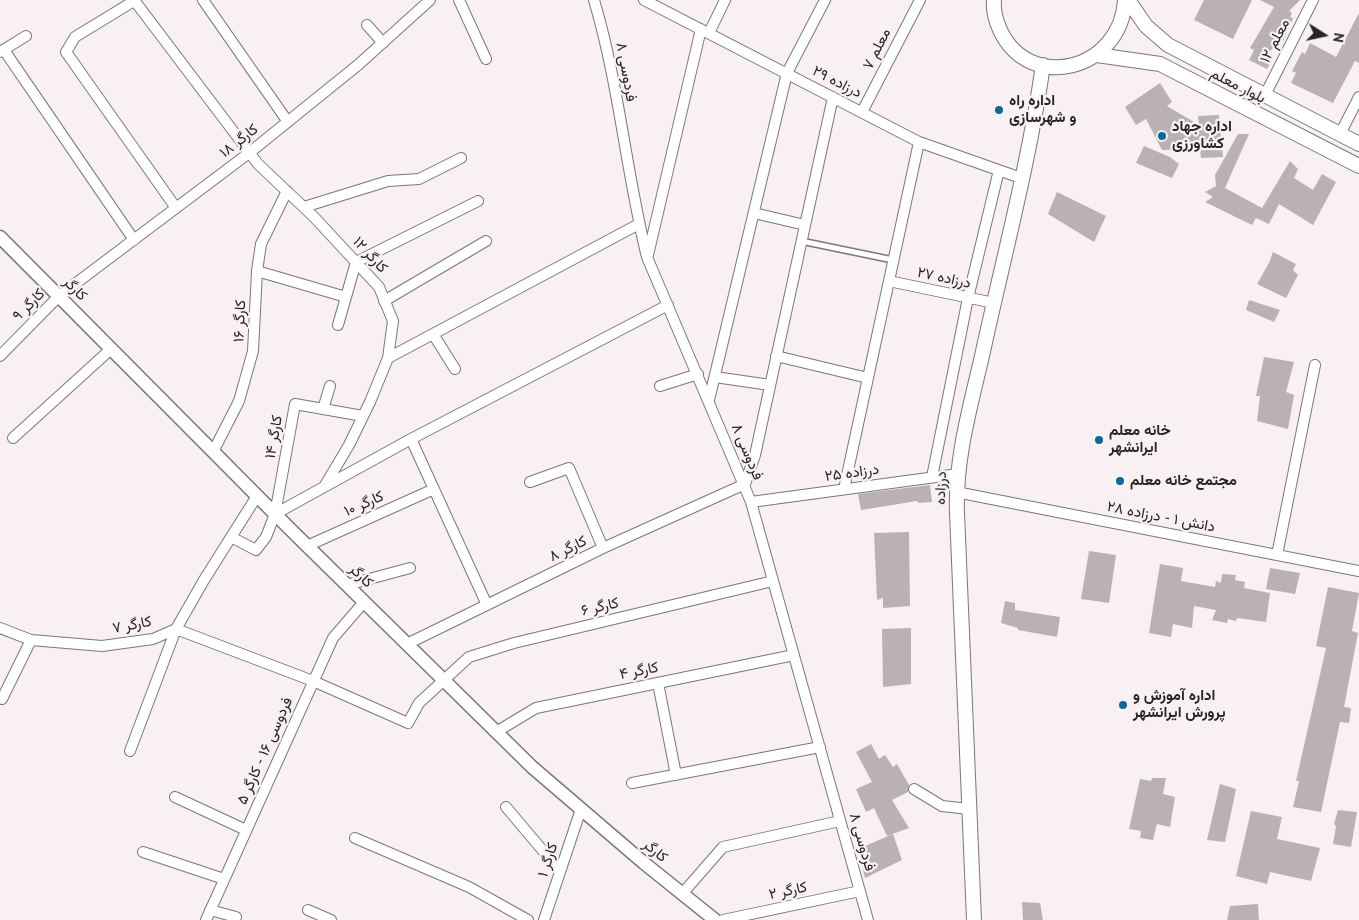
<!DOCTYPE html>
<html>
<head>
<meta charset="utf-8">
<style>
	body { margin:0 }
	#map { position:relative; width:1359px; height:920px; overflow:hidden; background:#f8f0f2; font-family:"PT Sans",sans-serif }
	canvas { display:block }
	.north { position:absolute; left:1299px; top:10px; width:50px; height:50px; -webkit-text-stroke:4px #f8f0f2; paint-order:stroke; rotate:100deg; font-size:14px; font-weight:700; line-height:20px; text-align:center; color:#272424 }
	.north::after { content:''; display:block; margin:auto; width:18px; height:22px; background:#272424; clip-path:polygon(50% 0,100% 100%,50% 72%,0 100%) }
</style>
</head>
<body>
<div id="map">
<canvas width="1359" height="920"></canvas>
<div class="north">N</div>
</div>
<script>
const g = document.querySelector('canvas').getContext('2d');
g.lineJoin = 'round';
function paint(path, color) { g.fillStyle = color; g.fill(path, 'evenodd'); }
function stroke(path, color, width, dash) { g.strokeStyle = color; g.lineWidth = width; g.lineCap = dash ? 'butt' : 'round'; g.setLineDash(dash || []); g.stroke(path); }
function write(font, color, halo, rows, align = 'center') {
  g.font = font + ' "PT Sans",Vazirmatn,sans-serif'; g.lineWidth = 4.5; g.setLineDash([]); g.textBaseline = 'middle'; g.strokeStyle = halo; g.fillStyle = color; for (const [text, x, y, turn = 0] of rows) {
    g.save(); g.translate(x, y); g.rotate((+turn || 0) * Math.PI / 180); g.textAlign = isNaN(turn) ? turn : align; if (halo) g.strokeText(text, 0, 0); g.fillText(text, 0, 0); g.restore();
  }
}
paint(new Path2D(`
	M1204,0H1252L1233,39L1194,20Z
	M1260,0H1300L1289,11L1292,13L1290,17L1293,18L1283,41H1280L1268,53L1271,55L1270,59L1272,60L1267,69L1249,60L1254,50L1250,48L1274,7Z
	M1359,13V63L1355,61L1333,103L1291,83L1296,73L1292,71L1302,52L1305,54L1310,43L1336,57Z
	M1160,83L1172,102L1167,106L1199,125L1198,116L1219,115L1223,157L1201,158L1200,149L1162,150L1146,119L1136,125L1125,107Z
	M1238,134H1249L1225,188L1262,208L1290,161L1298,169L1294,178L1313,190L1322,174L1336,182L1313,225L1279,204L1269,224L1256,218L1252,225L1205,202L1213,197L1205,192L1216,186L1215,175Z
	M1144,146L1170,157L1179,164L1172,178L1136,163Z
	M1057,192L1106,216L1094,242L1048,214Z
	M1273,252L1296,264L1293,270L1298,275L1286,298L1257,284L1269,263Z
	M1249,300L1280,310L1274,322L1246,310Z
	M1264,357L1294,362L1286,392L1294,395L1288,429L1257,421L1260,396H1256Z
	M930,485L932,502L919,503L917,501L861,510L858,494Z
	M909,532L910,606L883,608V598L877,600L874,533Z
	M1089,551L1116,555L1109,603L1081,599Z
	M1160,564L1183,568L1181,581L1215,587L1216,581L1221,583L1222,574L1236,575L1235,580L1245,582L1244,588L1270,593L1266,622L1237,618L1236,621L1228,619L1227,623L1212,620L1216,610L1194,606L1192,628L1173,624L1171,637L1149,633Z
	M1270,568L1300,573L1295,594L1266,589Z
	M1328,587L1359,593L1352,631L1358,633L1344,707L1351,708L1349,723L1340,722L1321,812L1293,807L1299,781H1296L1326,648L1316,646Z
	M1005,601L1015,603V610L1060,617L1057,637L1018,630V628L1001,623Z
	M911,628V684L883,687L882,629Z
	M871,744L879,759L885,755L893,767L897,764L909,785L908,792L892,800L909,828L887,836L874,808L866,812L856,789L872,782L856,752Z
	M1152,778H1166L1163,794L1175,797L1170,827L1157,824L1153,840L1140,838L1141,831L1129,829L1140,779L1151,781Z
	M1220,784L1236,789L1225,842L1207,840Z
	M1338,810L1357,812L1351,847L1333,844L1336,826L1334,824Z
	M1251,811L1282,817L1277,839L1320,848L1311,881L1270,872L1267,884L1236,876Z
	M893,834L902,860L865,878L858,849Z
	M1022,902L1040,903L1043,920H1023Z
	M1258,904L1259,920H1227L1230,906Z`), '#b9b1b2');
const service = new Path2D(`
	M801,241L893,260`);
const minor = new Path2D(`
	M134,0L258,164L314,217L379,287L393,321L388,358L370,402L349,445L324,487
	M203,0L288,122
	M459,0L486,59
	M594,0C619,84 626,172 647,257L751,502L868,920
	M644,0L919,142L1021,178
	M134,1L75,37L66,52L176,208
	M367,25L383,43
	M709,33L725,0
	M4,50L134,240
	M0,52L26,36
	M1265,95L1313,0
	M862,112L920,0
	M1340,134L1359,97
	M304,207L388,181L419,179L461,158
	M754,213L805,225
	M648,255L701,29
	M257,271L346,297
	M889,281L994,303
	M384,301L486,241
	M338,325L356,262L478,201
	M433,334L455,369
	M0,356L59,296L249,153L358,65L430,0
	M776,356L868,378
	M388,358L639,224
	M715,377L770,385
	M660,386L698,374
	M709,400L787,73L825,0
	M323,409L330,386
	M13,438L111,349
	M411,439L487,605
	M213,452L239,401L253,351L257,271L261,244L287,191
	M932,477L968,298L999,170
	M530,482L569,468L603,548
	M844,489L919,142
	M956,492L1359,571
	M751,502L958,474
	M275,514L411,439L668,305
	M231,537L256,550L266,537L275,514L295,404L363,416
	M307,546L434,489
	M1277,555L1315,365
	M347,585L410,568
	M0,628L31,640L102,646L153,639L176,629L204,580L257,496
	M407,644L603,548L745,484L755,455L833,97
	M658,683L676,775
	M2,699L31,640
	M496,732L536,708L794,655
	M130,751L176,629L313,681L408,723L419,703L469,657L514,643L773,581
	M632,783L820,747
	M914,789L942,806L969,809
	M175,797L246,830
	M506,807L560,871
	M355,838L469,887L528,920
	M143,852L224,879
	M682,894L723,847L840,821
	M210,910L236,917
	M308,910L331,920
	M206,920L333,638L364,602
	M544,920L581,809
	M723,920L860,891`);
const tertiary = new Path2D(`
	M0,237L290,529L532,767L644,863L715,920`);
const secondary = new Path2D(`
	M994,0C993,10 996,21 1000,30C1030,94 1121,70 1125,0
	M1128,0L1146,26L1168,45L1359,144
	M1097,55L1160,64L1359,166
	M974,920L957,513C955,459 970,408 982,356C1003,259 1029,163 1043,65`);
stroke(service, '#7d7678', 8);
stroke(minor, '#7d7678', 12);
stroke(tertiary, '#7d7678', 15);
stroke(secondary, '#7d7678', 16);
stroke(service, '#fff', 5);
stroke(minor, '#fff', 10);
stroke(tertiary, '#fff', 12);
stroke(secondary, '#fff', 14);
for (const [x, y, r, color] of [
	[999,110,5,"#0c6998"],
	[1162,136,5,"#0c6998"],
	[1099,440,5,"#0c6998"],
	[1120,481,5,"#0c6998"],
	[1123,705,5,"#0c6998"]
]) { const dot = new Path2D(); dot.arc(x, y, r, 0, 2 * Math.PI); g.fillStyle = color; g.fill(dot); stroke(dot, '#f8f0f2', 2); }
write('15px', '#272424', '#f8f0f2', [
	["معلم ۱۲",1275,41,-63],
	["معلم ۷",877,49,-63],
	["فردوسی ۸",626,72,80],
	["درزاده ۲۹",837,82,27],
	["بلوار معلم",1238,86,27],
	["کارگر ۱۸",239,141,-38],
	["کارگر ۱۲",370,255,47],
	["درزاده ۲۷",944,278,12],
	["کارگر",75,289,45],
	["کارگر ۹",29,305,-45],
	["کارگر ۱۶",240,321,-87],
	["کارگر ۱۴",274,437,-80],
	["فردوسی ۸",747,452,67],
	["درزاده ۲۵",852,473,-8],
	["درزاده",941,488,-88],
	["کارگر ۱۰",364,504,-24],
	["دانش ۱ - درزاده ۲۸",1161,517,11],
	["کارگر ۸",568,549,-26],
	["کارگر",361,576,44],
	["کارگر ۶",600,607,-13],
	["کارگر ۷",132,625,-11],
	["کارگر ۴",639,671,-11],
	["فردوسی ۱۶ - کارگر ۵",265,751,-66],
	["فردوسی ۸",862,842,74],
	["کارگر",655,851,40],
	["کارگر ۱",548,860,-72],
	["کارگر ۲",788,891,-12]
]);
write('bold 15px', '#272424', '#f8f0f2', [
	["اداره راه",1009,101],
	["و شهرسازی",1009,118],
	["اداره جهاد",1172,127],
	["کشاورزی",1172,144],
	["خانه معلم",1109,431],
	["ایرانشهر",1109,448],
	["مجتمع خانه معلم",1130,481],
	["اداره آموزش و",1133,696],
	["پرورش ایرانشهر",1133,713]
], 'left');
</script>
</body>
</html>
